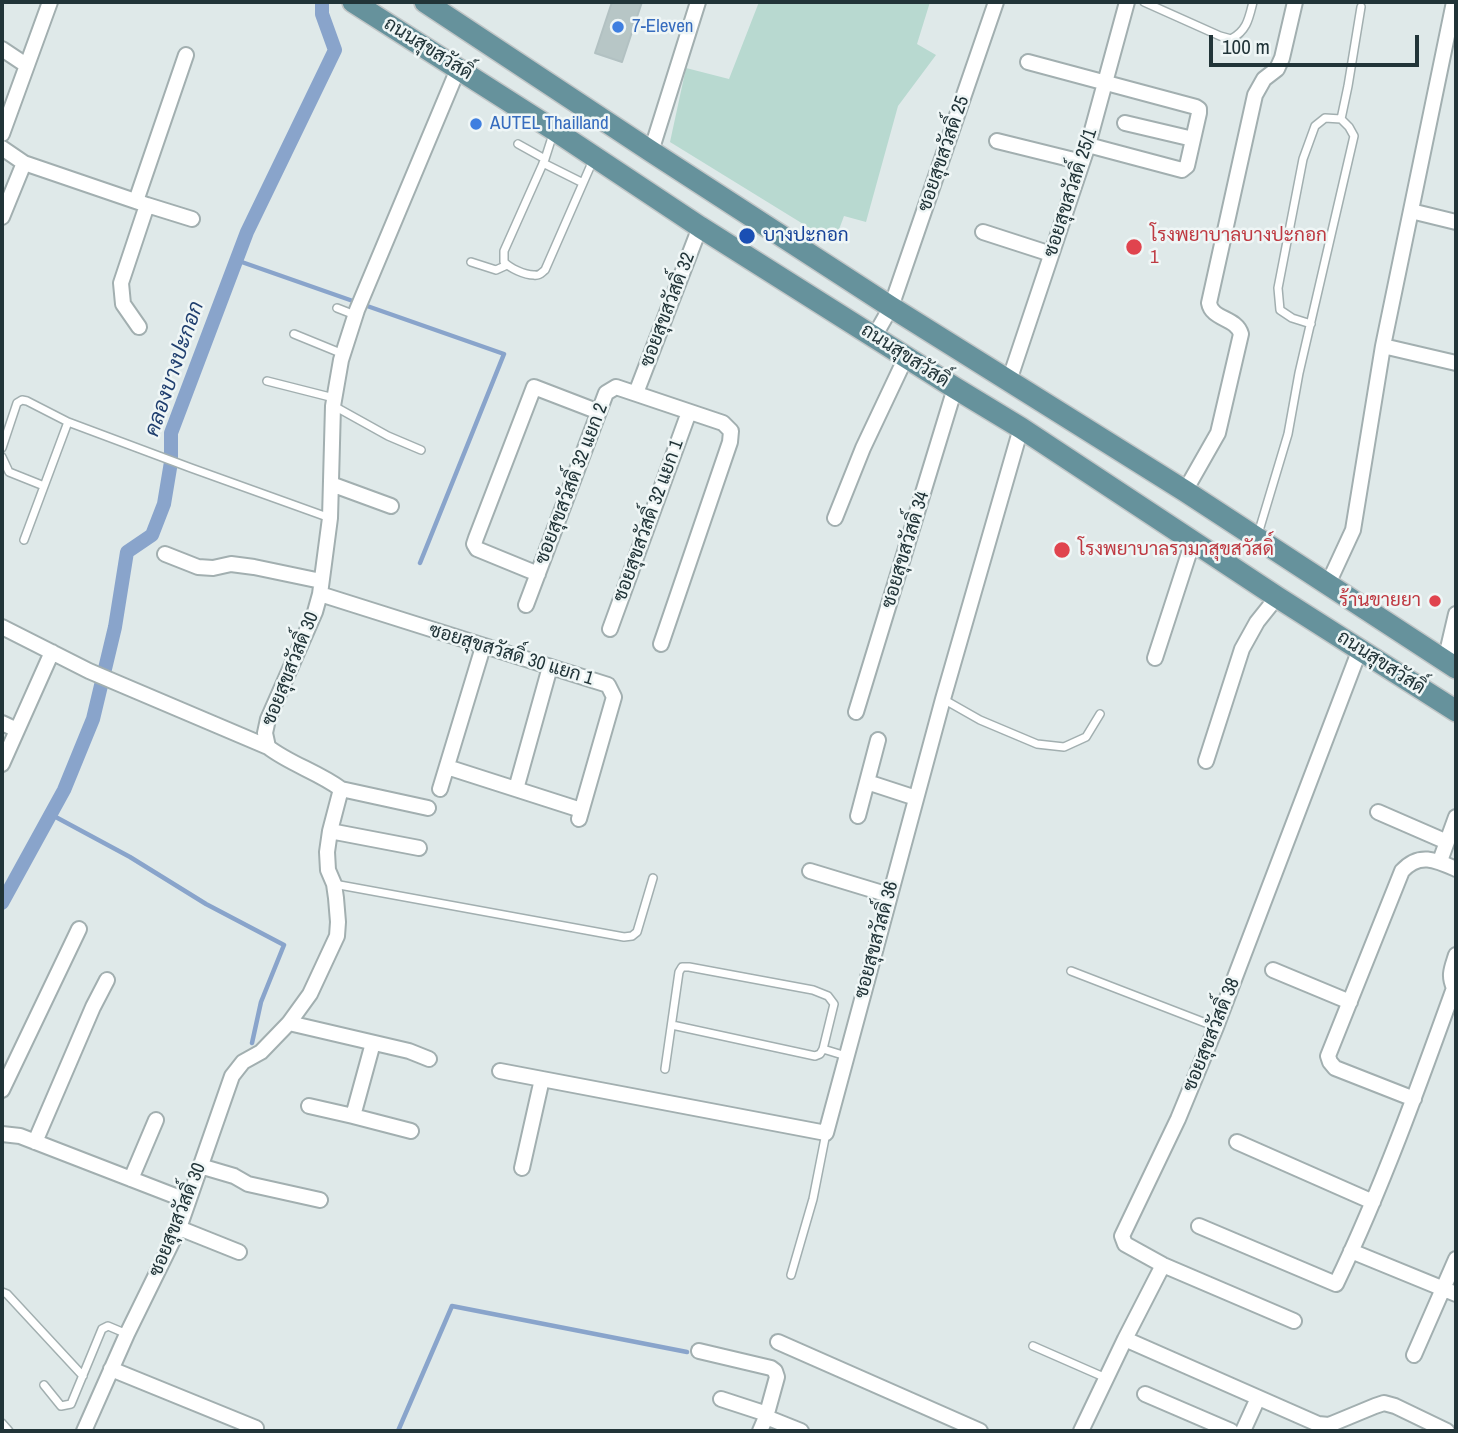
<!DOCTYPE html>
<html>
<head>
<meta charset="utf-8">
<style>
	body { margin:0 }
	#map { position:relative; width:1458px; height:1433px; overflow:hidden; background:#dfe9e9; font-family:"Archivo Narrow",sans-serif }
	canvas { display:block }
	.frame { position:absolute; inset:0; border:4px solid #213438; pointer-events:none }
	.scale { position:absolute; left:1209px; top:35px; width:210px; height:32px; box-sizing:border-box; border:4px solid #213438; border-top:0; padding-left:9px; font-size:21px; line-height:24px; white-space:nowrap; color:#213438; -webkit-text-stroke:5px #eff6f6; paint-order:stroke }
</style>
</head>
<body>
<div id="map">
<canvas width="1458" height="1433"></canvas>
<div class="frame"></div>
<div class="scale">100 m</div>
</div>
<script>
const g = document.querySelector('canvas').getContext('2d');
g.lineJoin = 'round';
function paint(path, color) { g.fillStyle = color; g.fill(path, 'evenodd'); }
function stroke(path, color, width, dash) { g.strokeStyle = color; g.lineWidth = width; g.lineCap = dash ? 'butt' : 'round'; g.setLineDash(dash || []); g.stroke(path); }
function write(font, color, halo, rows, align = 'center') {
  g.font = font + ' "Archivo Narrow",Sarabun,sans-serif'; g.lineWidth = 5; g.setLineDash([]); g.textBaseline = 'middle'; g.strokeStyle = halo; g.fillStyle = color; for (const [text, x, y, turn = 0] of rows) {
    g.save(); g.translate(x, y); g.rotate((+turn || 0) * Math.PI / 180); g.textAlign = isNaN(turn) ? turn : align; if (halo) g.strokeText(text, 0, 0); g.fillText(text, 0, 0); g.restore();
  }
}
paint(new Path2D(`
	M759,2H930L917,44L936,55L898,106L866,222L844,216L834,243L670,142L686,68L729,79Z`), '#b8d9d0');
stroke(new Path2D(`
	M236,260L504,354L420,563
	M52,815L130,857L206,904L284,945L261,1002L252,1043
	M398,1431L452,1306L687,1352`), '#89a4cb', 4.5);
stroke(new Path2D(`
	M2,903L64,790L93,719L115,627L127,552L152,535L164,504L171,462V433L247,232L335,50L322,14V2`), '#89a4cb', 14);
const building = new Path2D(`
	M612,2H642L622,62L595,53Z`);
paint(building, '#b7c6c6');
stroke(building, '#b2c1c2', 2);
const service = new Path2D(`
	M1144,2L1220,36L1231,39C1247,31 1249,18 1253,2
	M553,134L545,159L504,251V262C510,268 524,275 534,275C540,276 541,273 545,270L594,158
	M518,144L545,159
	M543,163L583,183
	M471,262L496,270L507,265
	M337,308L355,315
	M1311,324L1292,318L1280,310L1278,288L1303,159L1315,126L1325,118L1341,119
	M294,334L343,354
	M267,381L334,398
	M334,406L388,436L421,450
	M2,448L17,403L22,400L27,401L68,422L191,468L330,518
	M2,457L9,472L44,486
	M1258,534L1288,434L1299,373L1354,136L1349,127L1341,119L1348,86L1361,7
	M24,540L68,422
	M943,699L980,720L1037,744L1064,747L1086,737L1100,714
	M334,884L624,937L632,936L637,932L653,878
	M1071,971L1216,1027
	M672,1025L815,1056L820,1054L823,1049
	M665,1069L679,972L682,967H689L813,990L828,996L834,1004L823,1049L846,1056
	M791,1275L813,1199L826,1133
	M2,1292L7,1294L83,1376
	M1033,1346L1106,1378
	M44,1385L61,1406L71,1404L102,1329L108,1326L127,1334
	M2,1423L9,1431`);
const minor = new Path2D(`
	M2,49L26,65
	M1028,62L1196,107L1199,109V113L1187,166L1182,170L1088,145
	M1125,123L1193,139
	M2,134L50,2
	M997,141L1082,162
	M2,148L24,163L147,205L121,283L123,304L139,327
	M652,152L654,142L698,2
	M136,201L186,55
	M147,205L192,219
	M1411,211L1456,222
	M2,217L24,163
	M983,232L1051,254
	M874,337L891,307L996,2
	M1383,346L1456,363
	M1009,381L1088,145L1127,2
	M636,393L700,227
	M331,484L391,506
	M1185,491L1218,433L1241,334C1236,317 1212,320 1209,303L1255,95L1264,79L1277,69L1282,58L1295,2
	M835,518L863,448L906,357
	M165,554L198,567L213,568L231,564L254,567L321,581
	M538,574L477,549L474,544L476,538L534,387L599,412
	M1328,584L1353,530L1383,346L1454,2
	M320,594L608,685L614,697L579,819
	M526,605L606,393L616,387L723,423L731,431L730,442L661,644
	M2,627L89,671L268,747
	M610,629L689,412
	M1155,658L1193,541
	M1445,661L1456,614
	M856,712L955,388
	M2,723L17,730
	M1206,761L1242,649L1257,622L1277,597
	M2,764L52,652
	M447,767L581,810
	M867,782L916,798
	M341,789L428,808
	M440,789L483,647
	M516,789L550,667
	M1378,812L1447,842
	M858,816L878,740
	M330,831L419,848
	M1440,861L1456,817
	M810,871L889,895
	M1273,970L1350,1002
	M289,1023L409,1051L429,1059
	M500,1071L826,1133L943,699L1021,428
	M2,1090L79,929
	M1414,1099L1335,1068L1330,1062L1328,1056L1402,871C1419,852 1436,860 1456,869
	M309,1106L353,1116L373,1043
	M353,1116L411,1131
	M2,1134L20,1136L188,1201
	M35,1142L93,1007L107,980
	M1237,1142L1373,1202
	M200,1166L234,1176L248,1184L320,1200
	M522,1168L542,1079
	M131,1179L156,1120
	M1199,1226L1336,1284C1382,1188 1418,1088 1454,988C1448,975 1452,968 1456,955
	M179,1228L239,1252
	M1351,1251L1456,1294
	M1294,1321L1163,1265L1125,1244L1122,1236L1178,1119L1216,1027L1360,649
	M1125,1339L1318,1424L1329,1425L1375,1406L1384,1403L1395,1406L1447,1431
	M778,1342L980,1431
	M699,1351L771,1368L775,1371L777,1377L766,1417L760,1431
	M1414,1355L1456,1259
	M111,1369L256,1428
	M1145,1394L1231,1431
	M721,1399L767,1414
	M766,1417L801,1431
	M84,1431L127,1334L179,1228L232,1076L243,1062L261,1052L289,1023L310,994L337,936L338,922L336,898L334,884L328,870L327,852L330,831L341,789C318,772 290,764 268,747L265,733L268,719L315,612L320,594L330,518L333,406L341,360L357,310L458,69
	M1081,1431L1125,1339L1163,1265
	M1243,1431L1258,1398`);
const primary = new Path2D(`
	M353,2L554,130L700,227L955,388L1021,428L1277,597L1456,711
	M425,2L652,152L891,307L1185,491L1456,668`);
stroke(service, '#a2afb0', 10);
stroke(minor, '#a2afb0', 18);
stroke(primary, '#c1c6c7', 24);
stroke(service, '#fff', 7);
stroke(minor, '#fff', 14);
stroke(primary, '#66929c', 21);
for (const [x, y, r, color] of [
	[618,27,7,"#3f7fe0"],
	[476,124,7,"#3f7fe0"],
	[747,236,9,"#1a4fb4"],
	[1134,247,9,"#e0444e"],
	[1062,550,9,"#e0444e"],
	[1435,601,7,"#e0444e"]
]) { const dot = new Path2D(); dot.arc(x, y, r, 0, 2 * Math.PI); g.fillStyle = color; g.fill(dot); stroke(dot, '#eff6f6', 2.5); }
write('19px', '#366cbe', '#eff6f6', [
	["7-Eleven",632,27],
	["AUTEL Thailland",490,124]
], 'left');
write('19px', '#213438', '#eff6f6', [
	["ถนนสุขสวัสดิ์",428,49,32],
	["ซอยสุขสวัสดิ์ 25",944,154,-71],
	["ซอยสุขสวัสดิ์ 25/1",1071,193,-72],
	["ซอยสุขสวัสดิ์ 32",668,310,-69],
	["ถนนสุขสวัสดิ์",905,356,33],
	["ซอยสุขสวัสดิ์ 32 แยก 2",572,484,-69],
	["ซอยสุขสวัสดิ์ 32 แยก 1",649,521,-70],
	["ซอยสุขสวัสดิ์ 34",906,550,-73],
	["ซอยสุขสวัสดิ์ 30 แยก 1",511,655,17],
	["ถนนสุขสวัสดิ์",1381,663,33],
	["ซอยสุขสวัสดิ์ 30",291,669,-68],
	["ซอยสุขสวัสดิ์ 36",877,940,-75],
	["ซอยสุขสวัสดิ์ 38",1212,1035,-68],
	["ซอยสุขสวัสดิ์ 30",178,1220,-68]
]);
write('19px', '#164399', '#eff6f6', [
	["บางปะกอก",763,236]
], 'left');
write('19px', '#be3a42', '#eff6f6', [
	["โรงพยาบาลบางปะกอก",1150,236],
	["1",1150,258],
	["โรงพยาบาลรามาสุขสวัสดิ์",1078,550],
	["ร้านขายยา",1421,601,"right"]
], 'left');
write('italic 21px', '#203f6f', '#eff6f6', [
	["คลองบางปะกอก",175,369,-71]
]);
</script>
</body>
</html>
